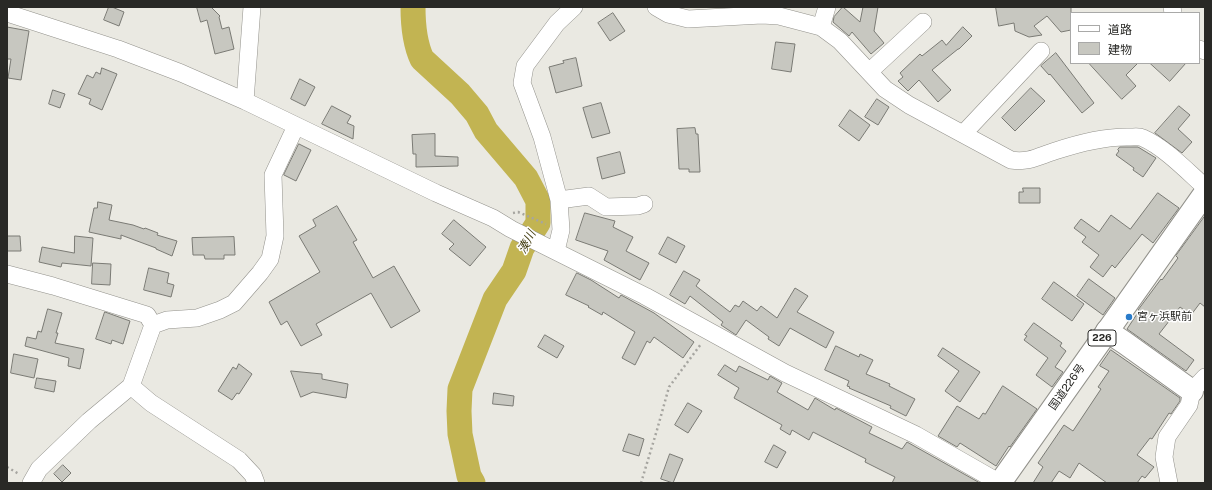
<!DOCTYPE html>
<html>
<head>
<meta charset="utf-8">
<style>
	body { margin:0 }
	#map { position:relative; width:1212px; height:490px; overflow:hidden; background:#eae9e2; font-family:"Public Sans","Noto Sans JP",sans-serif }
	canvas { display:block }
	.frame { position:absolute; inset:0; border:8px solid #292926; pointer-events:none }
	.legend { position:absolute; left:1070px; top:12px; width:130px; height:52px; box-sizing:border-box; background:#fff; border:1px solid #a9a9a8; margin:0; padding:5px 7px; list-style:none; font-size:12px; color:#292926 }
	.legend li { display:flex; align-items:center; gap:8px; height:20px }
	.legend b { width:20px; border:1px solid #a9a9a8 }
</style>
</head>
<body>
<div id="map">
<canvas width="1212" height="490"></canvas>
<div class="frame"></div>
<ul class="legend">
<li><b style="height:5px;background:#fff"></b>道路</li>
<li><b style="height:11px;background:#c7c7c0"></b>建物</li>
</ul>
</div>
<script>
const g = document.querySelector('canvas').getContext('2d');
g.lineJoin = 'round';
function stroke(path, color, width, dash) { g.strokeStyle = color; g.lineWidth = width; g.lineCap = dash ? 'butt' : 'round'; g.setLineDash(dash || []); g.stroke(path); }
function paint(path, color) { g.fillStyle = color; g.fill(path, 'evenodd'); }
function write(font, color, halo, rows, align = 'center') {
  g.font = font + ' "Public Sans","Noto Sans JP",sans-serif'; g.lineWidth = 3; g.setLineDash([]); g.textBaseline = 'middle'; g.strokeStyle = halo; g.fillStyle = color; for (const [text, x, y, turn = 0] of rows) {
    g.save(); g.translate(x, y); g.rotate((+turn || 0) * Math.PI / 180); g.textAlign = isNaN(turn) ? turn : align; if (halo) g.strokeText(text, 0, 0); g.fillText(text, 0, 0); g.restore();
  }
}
stroke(new Path2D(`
	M413,7C413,24 415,44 422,59L460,94L477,114L486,131L526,178L538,201V223L522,248L514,271L495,299L460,389L459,411L460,434L469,476L473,483`), '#c2b452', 25);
const building = new Path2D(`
	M109,7H112L124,12L119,26L104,20Z
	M197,7H211L220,16L219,17L222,29L229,27L234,49L215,54L207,20L201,22Z
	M843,7L860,22L863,7H878L874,31L884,43L871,54L852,32L849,36L833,22L834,17Z
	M996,7H1071V30L1061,32L1047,16L1034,26L1042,35L1029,37L1015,31L1014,23L999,26Z
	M613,13L625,31L610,41L598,23Z
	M7,27L29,31L21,80L8,78L11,59H7Z
	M963,27L972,36L959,49H958L932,70L951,90L938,102L919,80L908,91L898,81L903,77L900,73L920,54L922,56L942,40L946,45Z
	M776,42L795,44L791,72L772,69Z
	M1056,53L1094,103L1082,113L1050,74L1049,75L1041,66Z
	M576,58L582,86L556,93L549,67L564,63L563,61Z
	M1089,63H1138L1126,75L1136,86L1122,99Z
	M1150,63H1186L1170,81Z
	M102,68L117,74L102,110L89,104L91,99L78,94L87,75L93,78L96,72L100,74Z
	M300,79L315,87L305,106L291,99Z
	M1031,88L1045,101L1015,131L1002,118Z
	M53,90L65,94L60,108L49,104Z
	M877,99L889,107L878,125L865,117Z
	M601,103L610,133L592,138L583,108Z
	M332,106L351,116L347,123L354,126L353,139L322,124Z
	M1179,106L1190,115L1178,129L1192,142L1182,153L1155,133Z
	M850,110L870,125L859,141L839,126Z
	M695,128L696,134H698L700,172H689V169H679L677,129Z
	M435,134V156L458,157V166L416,167V154H413L412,135Z
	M299,144L311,150L296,181L284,175Z
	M1120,147H1138L1156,158L1143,177L1133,170L1134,168L1116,155L1119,151L1118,150Z
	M620,152L625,173L602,179L597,158Z
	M1023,188H1040V203H1019V192H1023Z
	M1158,193L1179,208L1153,243L1142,234L1115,268L1112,265L1103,277L1090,267L1099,255L1082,242L1086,237L1074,228L1081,219L1099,232L1111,215L1130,229Z
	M98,202L112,205L109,220L133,225L144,229L145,228L158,233L157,235L177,241L172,256L156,249V248L121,235V239L89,232L94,208H97Z
	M337,206L357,240L353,242L373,278L394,266L420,311L391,328L371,293L316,324L322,335L301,346L287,321L281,325L269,302L320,272L299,236L316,226L313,220Z
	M585,213L615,221L613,227L633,237L626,251L649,263L640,280L604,260L608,251L576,240Z
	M1205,216V307L1200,303L1191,315L1180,307L1159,334L1194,360L1186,371L1127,329L1139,311L1138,310L1161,279L1162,280L1178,258L1176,256Z
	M454,220L486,247L470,266L449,249L454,244L442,234Z
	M7,236H20L21,251H7Z
	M75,236L93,238L91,266L62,263L61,267L39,262L42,247L74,253Z
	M234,237L235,255H224V259H205L204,255H193L192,238Z
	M668,237L685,246L676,263L659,254Z
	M93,263L111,264L110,285L92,284Z
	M149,268L169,273L167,283L174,285L171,297L144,290Z
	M684,271L700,280L696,286L730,312L735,305L739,307L743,301L757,311L761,306L777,318L795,288L808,296L797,312L834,332L826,348L790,328L779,346L768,339L769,337L746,320L736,335L721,325L723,322L690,296L685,304L670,295Z
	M577,273L591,280L619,298L621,295L654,313L694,342L683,358L654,337L650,343L647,341L635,365L622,358L635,332L603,312L602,315L588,307L589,306L566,295Z
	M1089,279L1115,298L1103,315L1077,296Z
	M1054,282L1084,304L1072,321L1042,299Z
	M48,309L62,313L56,333H58L55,343L84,349L80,369L68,366L69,358L25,346L27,337L36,339L38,331L41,332Z
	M105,312L130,321L123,344L112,340L111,344L96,339Z
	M1034,323L1062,343L1060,346L1066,351L1055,367L1063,372L1052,387L1036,375L1048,358L1024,340L1027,336L1025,335Z
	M545,335L564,346L557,358L538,347Z
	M836,346L859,357L860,354L873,360L866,374L890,384L889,386L915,399L906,416L890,408L891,406L849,388L850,387L847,386L849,381L825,370Z
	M943,348L980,372L960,402L945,391L959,371L938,356Z
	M1111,350L1180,398V401L1171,414L1169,413L1152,439L1150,438L1137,455L1154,467L1145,478L1142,476L1137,483H1107L1079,463L1070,478L1059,471L1051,483H1033L1043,467L1038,463L1064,425L1073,431L1101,389L1098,387L1109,371L1100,366Z
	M14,354L38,359L34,378L11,373Z
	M239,364L252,374L239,394L237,393L232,400L218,391L233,367L236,369Z
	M725,365L736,372L739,366L768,380L770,376L782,383L777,392L808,410L815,398L835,410L836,408L872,427L869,433L902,449L907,442L980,483H892L895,477L865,462L866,459L813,432L809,440L792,430L790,435L780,429L782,425L734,398L739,388L718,375Z
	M291,371L322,374V379L348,384L346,398L313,392L301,397Z
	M37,378L56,381L54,392L35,388Z
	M1003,386L1037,409L1010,447L1009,446L996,466L960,443L957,447L938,436L957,406L979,419L983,413L985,414Z
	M494,393L514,396L513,406L493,404Z
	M688,403L702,411L688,433L675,425Z
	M629,434L644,439L639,456L623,451Z
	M774,445L786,452L777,468L765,462Z
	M670,454L683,459L673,483L661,479Z
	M63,465L71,473L62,482L54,474Z`);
paint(building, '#c7c7c0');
stroke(building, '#7a7a74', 1);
const minor = new Path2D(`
	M656,7L668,14L688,19L762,15L779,16L821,27L840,41L885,89L909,105L1011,160C1029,163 1039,156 1055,151C1079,143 1105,136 1131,137C1134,137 1139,136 1143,138C1164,147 1187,171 1205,187
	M1172,7L1173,13
	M7,13L118,49L181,73L245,101L436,193L493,218L511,229L645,296L785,373L916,435L1000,483
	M821,27L827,7
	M1199,49L1205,51
	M869,72L923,22
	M245,101L252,7
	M963,134L1041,51
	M559,200L589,196L606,207L638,206L644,204
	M556,251L561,230L559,200L542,137L522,83L525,66L557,23L574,7
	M7,274L53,286L147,315L153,325L131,386L151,403L239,460L253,475L256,483
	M153,325L167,320L197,318L220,310L234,303L260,273L270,259L275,236L273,175L296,126
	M31,483L39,469L89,421L131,386
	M1169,483L1164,457L1167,437L1189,405L1192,391L1205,377`);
const major = new Path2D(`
	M1107,331L1125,343L1192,391`);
const highway = new Path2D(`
	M1000,483L1205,193`);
stroke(minor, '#93928c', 18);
stroke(major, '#93928c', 24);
stroke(highway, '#93928c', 24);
stroke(new Path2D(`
	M513,213L518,212L546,224
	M7,467L19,474
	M641,483L657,430L669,387L701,344`), '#a6a5a0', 2.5, [2, 3]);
stroke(minor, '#fff', 17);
stroke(major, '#fff', 22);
stroke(highway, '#fff', 22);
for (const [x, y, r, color] of [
	[1129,317,4,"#297bca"]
]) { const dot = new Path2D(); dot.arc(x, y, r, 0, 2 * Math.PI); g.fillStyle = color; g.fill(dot); stroke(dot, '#fff', 1.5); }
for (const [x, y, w] of [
	[1102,338,28]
]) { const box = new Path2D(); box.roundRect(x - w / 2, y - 8, w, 16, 3); g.fillStyle = '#fff'; g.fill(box); stroke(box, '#292926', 1); }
write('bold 10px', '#292926', null, [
	["226",1102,338]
]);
write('11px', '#292926', '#fff', [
	["宮ヶ浜駅前",1137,317]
], 'left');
write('11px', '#292926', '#fff', [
	["国道226号",1067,387,-55]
]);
write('italic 12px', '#494319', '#fff', [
	["湊川",527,242,-62]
]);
</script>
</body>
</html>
